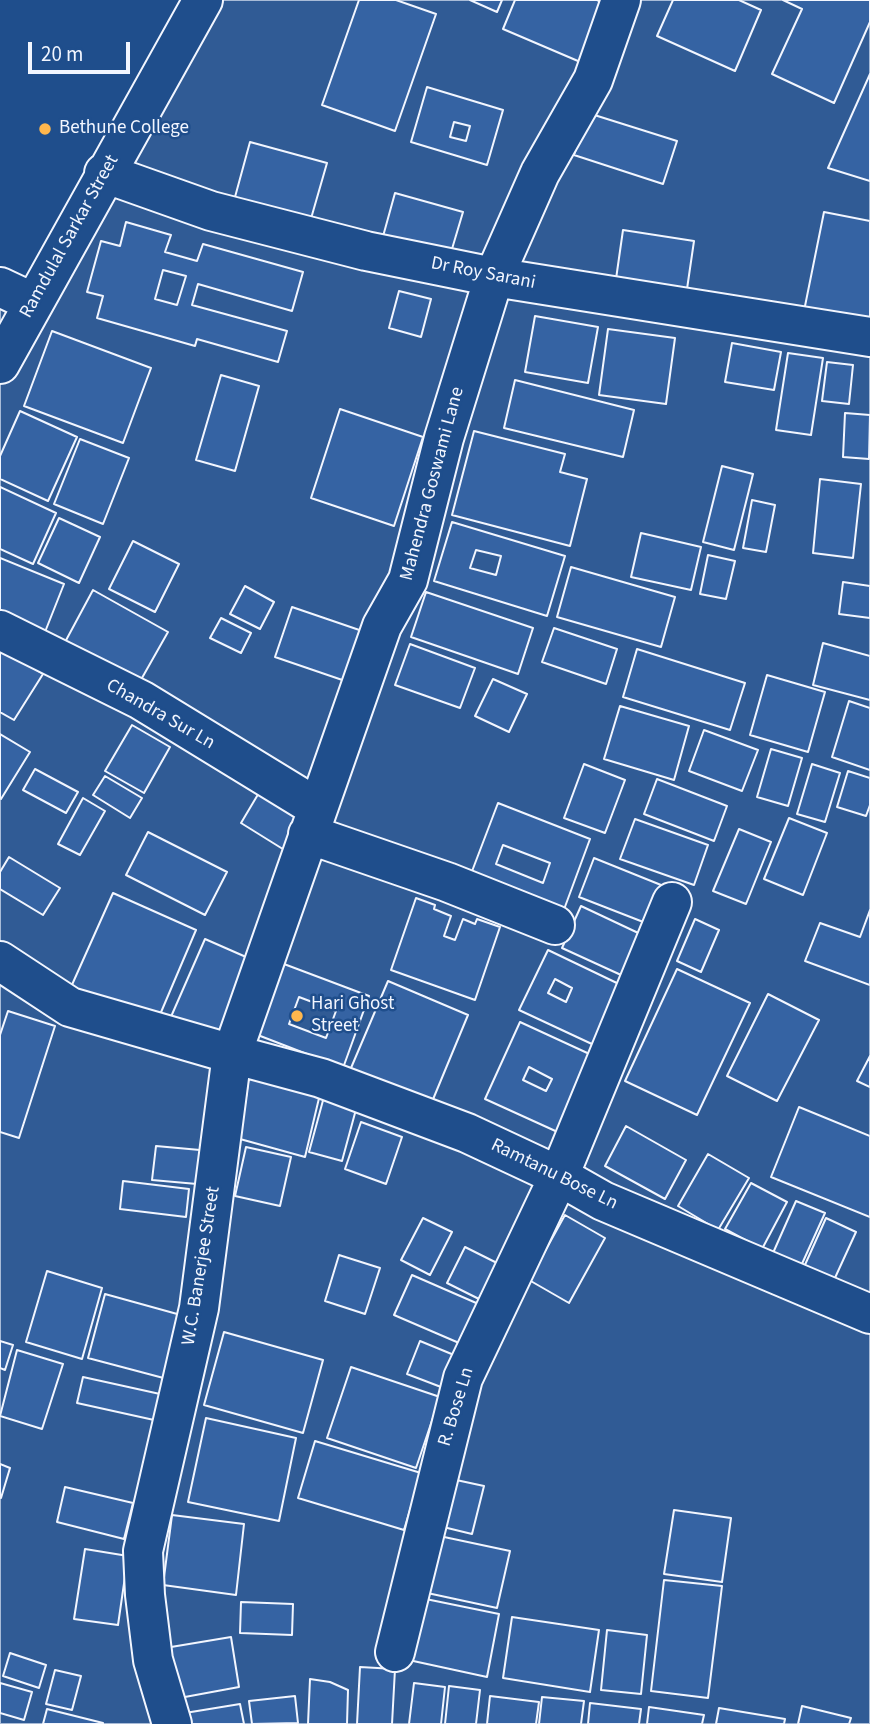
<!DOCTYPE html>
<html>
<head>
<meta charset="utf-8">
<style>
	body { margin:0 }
	#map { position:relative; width:870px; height:1724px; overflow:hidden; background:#1f4e8c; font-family:"Source Sans 3",sans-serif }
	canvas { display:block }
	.scale { position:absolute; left:28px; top:42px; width:102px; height:32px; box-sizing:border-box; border:4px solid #f2f6ff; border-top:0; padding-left:9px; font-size:21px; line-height:24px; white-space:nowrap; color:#f2f6ff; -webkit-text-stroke:5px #1f4e8c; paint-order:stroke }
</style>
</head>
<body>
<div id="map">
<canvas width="870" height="1724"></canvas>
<div class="scale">20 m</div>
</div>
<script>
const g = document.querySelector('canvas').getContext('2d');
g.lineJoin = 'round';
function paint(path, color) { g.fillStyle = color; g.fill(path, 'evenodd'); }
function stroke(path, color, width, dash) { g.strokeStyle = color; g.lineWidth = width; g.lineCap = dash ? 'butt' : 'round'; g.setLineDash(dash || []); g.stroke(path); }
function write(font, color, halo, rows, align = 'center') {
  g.font = font + ' "Source Sans 3",sans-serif'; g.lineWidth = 5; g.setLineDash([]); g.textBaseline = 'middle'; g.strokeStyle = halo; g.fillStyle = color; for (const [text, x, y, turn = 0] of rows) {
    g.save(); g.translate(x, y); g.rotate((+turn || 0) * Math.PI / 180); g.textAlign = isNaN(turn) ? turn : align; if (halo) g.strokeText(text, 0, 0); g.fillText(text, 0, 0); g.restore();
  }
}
const green = new Path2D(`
	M216,0H870V1724H0V285L42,301Z`);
paint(green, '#305b95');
stroke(green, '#a8bbd7', 2);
const building = new Path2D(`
	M359,0H396L436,14L395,131L322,105Z
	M470,0H502L497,12Z
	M515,0H597L610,6L585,64L503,29Z
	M673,0H739L761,10L735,71L657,36Z
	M783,0H870V22L834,103L772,74L802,9Z
	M870,74V181L828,168Z
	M427,87L503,110L487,165L411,142ZM454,122L470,126L466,141L450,137Z
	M588,113L677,141L663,184L574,155Z
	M250,142L327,163L308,229L232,208Z
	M395,193L463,212L449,259L382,240Z
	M824,212L870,221V325L804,311Z
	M126,222L171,235L165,252L197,261L203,244L303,272L292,311L198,284L192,305L287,331L278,362L197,339L195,346L97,318L103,296L87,292L101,241L120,246ZM163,270L186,276L177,305L155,299Z
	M623,230L694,241L687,289L616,279Z
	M399,291L431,299L421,337L389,328Z
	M535,316L598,327L588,383L525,372Z
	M608,329L675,338L666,404L599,395Z
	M52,331L151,368L123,443L24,406Z
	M732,343L781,352L774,390L725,382Z
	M788,353L823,358L811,435L776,430Z
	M827,362L853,365L849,404L822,401Z
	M221,375L259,386L235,471L196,460Z
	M515,380L634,410L623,457L504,428Z
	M340,409L423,437L394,526L311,498Z
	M20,411L77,437L48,501L0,479V456Z
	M845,413L870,415L869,459L843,457Z
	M474,431L565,454L560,472L587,479L570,546L452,515Z
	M80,439L129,458L103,524L54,504Z
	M722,466L753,474L734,550L703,542Z
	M820,479L861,484L853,558L813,553Z
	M0,487L56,513L33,564L0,549Z
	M752,500L775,505L766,552L743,548Z
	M59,518L100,537L79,583L38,563Z
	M452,522L565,556L547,616L434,581ZM476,550L501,556L496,575L470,568Z
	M641,533L701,547L691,590L631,577Z
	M133,541L179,564L155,612L109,589Z
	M708,555L735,561L726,599L700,594Z
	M0,558L64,584L43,637L0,619Z
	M571,567L675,597L661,647L557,617Z
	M843,582L870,586V618L839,614Z
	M245,586L274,602L260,629L230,614Z
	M93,590L168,632L138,685L64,644Z
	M426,592L533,628L518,674L411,637Z
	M292,607L371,634L354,684L275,657Z
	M221,618L251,633L241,653L210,638Z
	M554,628L617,649L606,684L542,662Z
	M823,643L870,656V700L813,685Z
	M410,644L475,668L460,708L395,685Z
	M0,647L43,674L14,720L0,712Z
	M637,649L745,683L730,730L623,697Z
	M767,675L825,692L808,752L750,735Z
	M493,679L527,694L509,732L475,716Z
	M849,701L870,708V770L832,757Z
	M620,706L689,726L674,780L604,759Z
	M132,725L170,747L144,793L105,771Z
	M704,730L758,750L742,791L689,771Z
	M0,734L30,752L1,799L0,798Z
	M771,749L802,758L788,806L757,797Z
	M584,764L625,780L605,833L564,818Z
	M812,764L840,773L825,822L797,814Z
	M35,769L78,792L66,813L23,790Z
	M848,771L870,778V805L866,816L837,807Z
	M105,776L142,798L130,818L93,795Z
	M657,779L727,806L714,841L644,814Z
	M263,786L308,813L286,851L241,823Z
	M83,798L105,811L80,855L58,844Z
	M498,803L590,839L559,923L466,887ZM503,845L550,863L543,883L496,864Z
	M789,818L827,833L803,895L764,879Z
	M635,819L708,845L694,885L620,859Z
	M739,829L771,842L746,904L713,891Z
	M148,832L227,872L205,915L126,875Z
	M9,857L60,888L43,915L0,889V872Z
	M594,858L666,887L651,925L579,897Z
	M113,893L196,930L156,1024L71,987Z
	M416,898L435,905L434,909L451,916L444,936L455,940L463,919L475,924L477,919L500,927L475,1000L391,970Z
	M581,906L651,939L632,980L562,948Z
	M870,910V985L805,961L820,923L860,937Z
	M695,919L719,930L701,972L677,961Z
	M205,939L262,964L227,1044L170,1019Z
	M548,950L621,985L594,1045L519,1010ZM555,979L572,988L566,1002L548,993Z
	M276,961L369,996L343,1068L250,1032ZM299,997L336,1011L326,1038L289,1024Z
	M677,969L750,1003L697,1115L625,1081Z
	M388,981L468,1015L429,1109L348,1075Z
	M768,994L819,1020L777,1101L727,1076Z
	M8,1011L55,1026L19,1138L0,1132V1035Z
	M520,1022L596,1057L562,1134L485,1099ZM529,1067L552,1079L546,1091L523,1080Z
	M870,1056V1087L857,1081Z
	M249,1076L320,1094L305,1157L240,1139Z
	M325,1093L358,1102L342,1161L309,1152Z
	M799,1107L870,1136V1217L771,1177Z
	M361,1122L402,1137L386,1184L345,1169Z
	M626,1126L686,1160L665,1199L605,1166Z
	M156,1146L200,1150L197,1184L152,1180Z
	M246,1147L291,1157L280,1206L235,1196Z
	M708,1154L749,1178L718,1230L678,1206Z
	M123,1181L189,1189L186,1217L120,1209Z
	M751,1183L787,1202L762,1249L725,1229Z
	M796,1201L825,1213L801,1266L773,1253Z
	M565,1215L605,1238L569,1303L529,1280Z
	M423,1218L452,1232L430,1275L401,1260Z
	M826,1218L856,1232L834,1280L804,1267Z
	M465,1247L507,1268L489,1304L447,1283Z
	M339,1255L380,1268L365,1314L325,1301Z
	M47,1271L102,1288L82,1359L26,1342Z
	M412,1275L490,1309L473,1349L394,1315Z
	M105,1294L188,1317L171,1380L88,1358Z
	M224,1332L323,1360L303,1433L204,1405Z
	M0,1341L13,1345L5,1370L0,1368Z
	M420,1341L454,1355L441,1387L407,1374Z
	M17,1350L63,1364L42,1429L0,1416Z
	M351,1367L440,1397L416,1468L327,1438Z
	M83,1377L160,1394L154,1420L77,1403Z
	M206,1418L296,1438L279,1521L188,1502Z
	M315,1441L421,1473L404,1530L298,1498Z
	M0,1464L10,1468L1,1498L0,1497Z
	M447,1478L484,1486L472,1534L435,1525Z
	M65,1487L133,1503L124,1539L57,1522Z
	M674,1510L731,1518L722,1582L664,1574Z
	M172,1515L244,1524L236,1595L163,1585Z
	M430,1534L510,1551L497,1608L418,1591Z
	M85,1549L128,1556L118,1625L74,1619Z
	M664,1580L722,1586L708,1698L651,1691Z
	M416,1597L499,1614L487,1677L404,1659Z
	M241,1602L293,1604L292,1635L240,1633Z
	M512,1617L599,1630L590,1692L503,1678Z
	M607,1630L647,1635L641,1694L601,1690Z
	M231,1637L239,1687L174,1699L165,1648Z
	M10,1653L46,1665L39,1688L3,1676Z
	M360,1667L395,1669L392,1724H357Z
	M55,1670L81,1676L72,1710L46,1704Z
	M310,1679L330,1682L348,1690L347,1724H308Z
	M0,1683L32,1692L24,1720L0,1713Z
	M414,1683L445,1687L441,1724H409Z
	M449,1686L480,1690L476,1724H445Z
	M295,1696L298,1723L252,1724L249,1701Z
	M490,1696L539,1702L536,1724H487Z
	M542,1697L584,1701L581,1724H539Z
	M590,1703L641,1709L639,1724H588Z
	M240,1704L244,1724H186L185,1713Z
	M802,1706L851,1718L849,1724H798Z
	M649,1707L704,1715L702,1724H647Z
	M719,1708L785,1719L784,1724H716Z
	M47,1709L103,1723V1724H43Z`);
paint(building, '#3563a3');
stroke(building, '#f2f6ff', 2);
const minor = new Path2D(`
	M621,0L593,80L540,173L494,277L444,438L408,580L382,626L232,1054L321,1078L467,1133L559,1176L603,1201L870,1314
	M104,173L211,211L366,251L494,277L870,337
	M0,287L34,303
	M0,364L203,0
	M0,630L141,700L316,807
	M308,834L447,882L555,925
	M0,961L70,1007L232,1054L199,1308L143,1551L145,1595L153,1660L172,1724
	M395,1652L463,1378L559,1176L672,902`);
stroke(minor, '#f2f6ff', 42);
stroke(minor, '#1f4e8c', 38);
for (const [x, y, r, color] of [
	[45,129,7,"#ffb74d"],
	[297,1016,7,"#ffb74d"]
]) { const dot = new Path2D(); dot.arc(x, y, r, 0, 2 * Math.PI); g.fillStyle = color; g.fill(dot); stroke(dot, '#1f4e8c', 2.5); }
write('19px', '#f2f6ff', '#1f4e8c', [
	["Bethune College",59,129],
	["Hari Ghost",311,1005],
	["Street",311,1027]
], 'left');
write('19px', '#f2f6ff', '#1f4e8c', [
	["Ramdulal Sarkar Street",70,237,-61],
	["Dr Roy Sarani",483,274,11],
	["Mahendra Goswami Lane",433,484,-75],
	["Chandra Sur Ln",160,715,30],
	["Ramtanu Bose Ln",554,1175,26],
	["W.C. Banerjee Street",202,1266,-81],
	["R. Bose Ln",457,1407,-73]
]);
</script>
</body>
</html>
